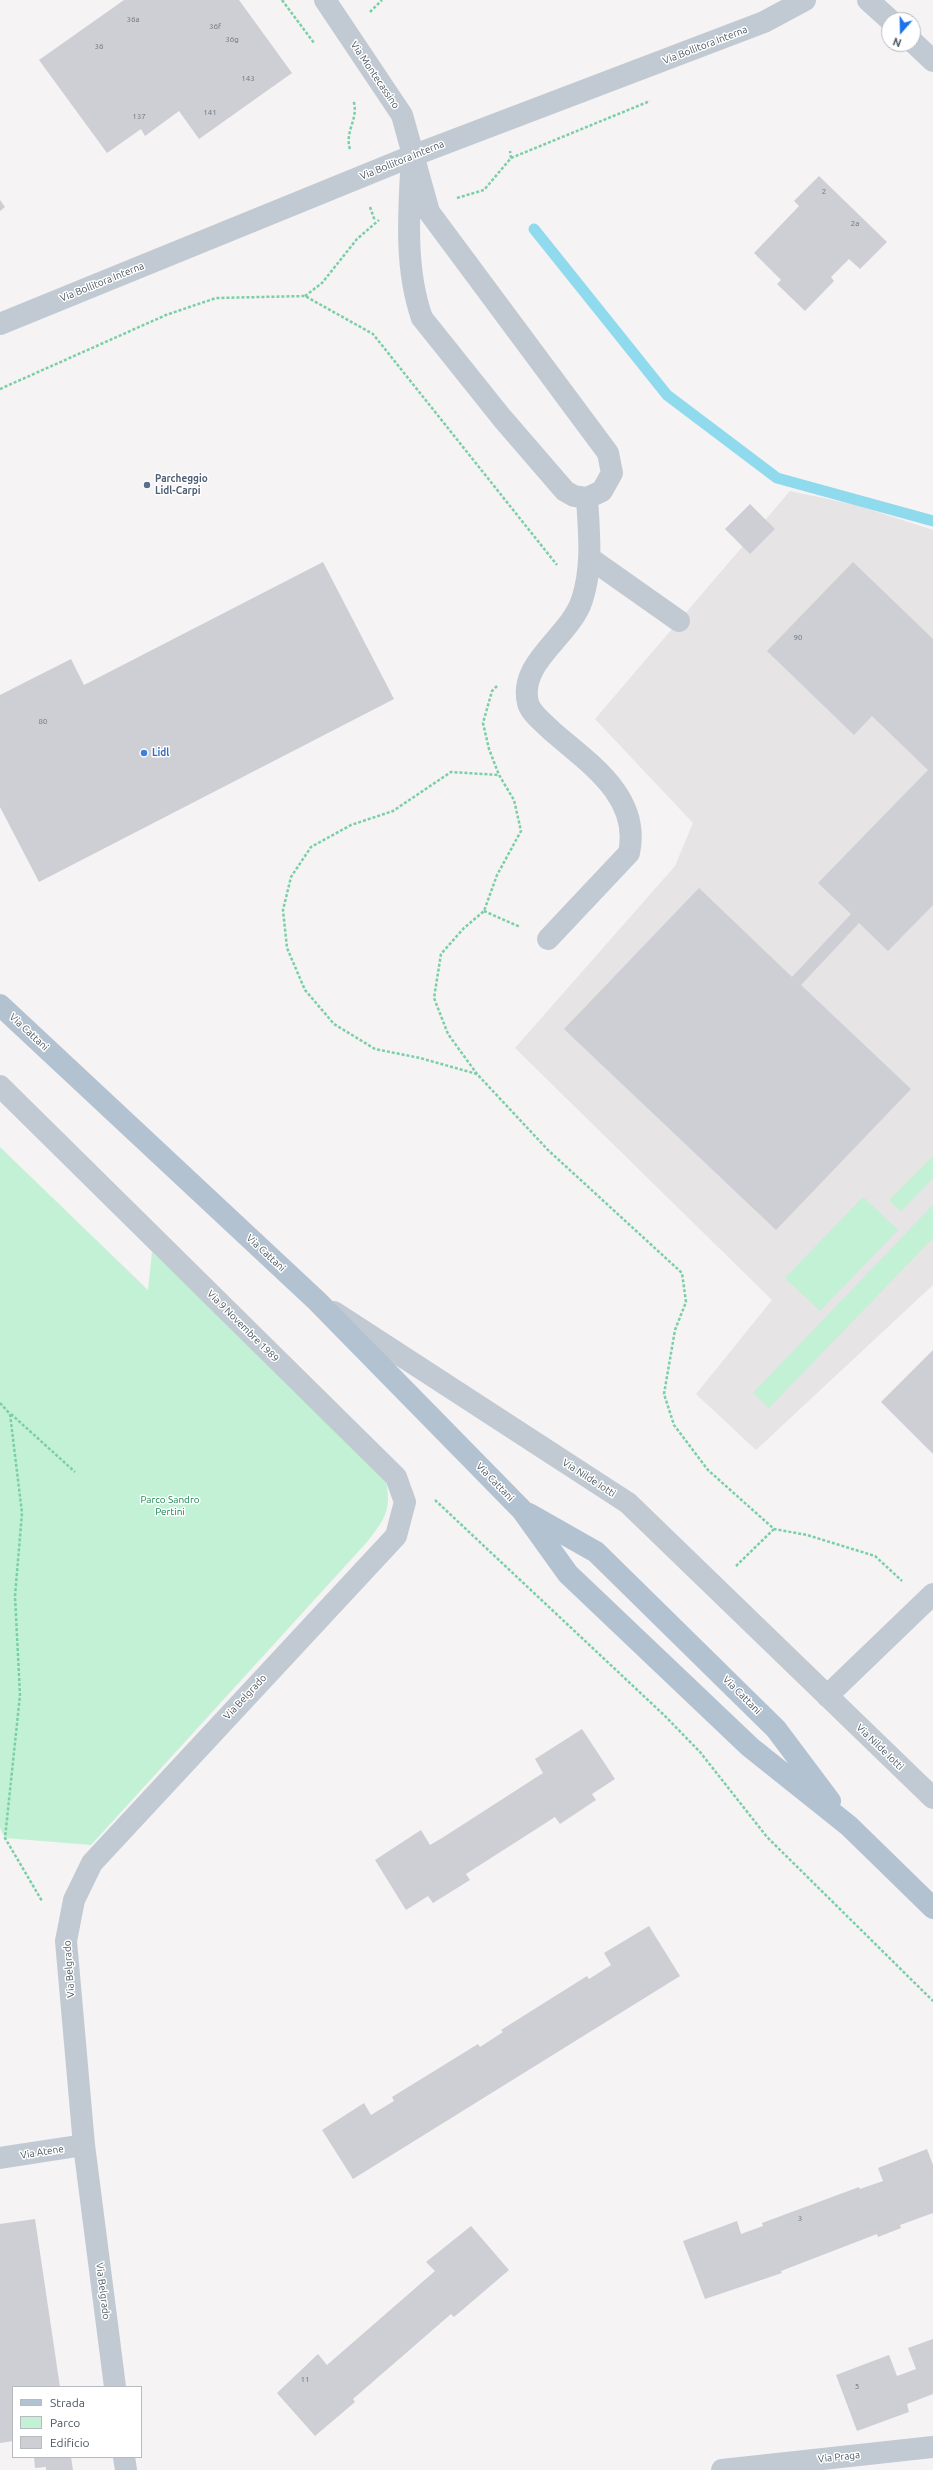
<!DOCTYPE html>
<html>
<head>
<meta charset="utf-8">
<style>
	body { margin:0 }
	#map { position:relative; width:933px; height:2470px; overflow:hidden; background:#f5f3f3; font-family:Ubuntu,sans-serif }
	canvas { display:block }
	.legend { position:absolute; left:12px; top:2386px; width:130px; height:72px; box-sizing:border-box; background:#fff; border:1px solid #b7bbc0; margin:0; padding:5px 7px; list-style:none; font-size:12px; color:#4a5661 }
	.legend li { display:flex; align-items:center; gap:8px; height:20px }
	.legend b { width:20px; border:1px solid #b7bbc0 }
	.north { position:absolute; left:881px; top:12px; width:40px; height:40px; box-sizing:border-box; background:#fff; border:1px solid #b7bbc0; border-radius:50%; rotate:200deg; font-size:11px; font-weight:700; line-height:16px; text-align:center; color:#4a5661 }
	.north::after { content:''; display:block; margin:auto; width:14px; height:18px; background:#1a73e8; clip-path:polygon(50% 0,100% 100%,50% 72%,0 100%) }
</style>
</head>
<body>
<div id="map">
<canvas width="933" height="2470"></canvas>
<ul class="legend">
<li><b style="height:5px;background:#b3c2d1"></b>Strada</li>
<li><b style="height:11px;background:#c3f1d5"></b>Parco</li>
<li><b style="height:11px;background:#cdcfd5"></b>Edificio</li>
</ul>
<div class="north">N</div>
</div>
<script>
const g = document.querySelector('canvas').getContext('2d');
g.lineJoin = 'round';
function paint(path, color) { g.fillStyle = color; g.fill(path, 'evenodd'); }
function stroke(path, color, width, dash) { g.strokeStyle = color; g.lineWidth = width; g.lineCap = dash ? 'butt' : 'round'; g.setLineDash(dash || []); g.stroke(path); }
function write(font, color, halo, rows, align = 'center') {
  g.font = font + ' Ubuntu,sans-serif'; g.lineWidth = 3; g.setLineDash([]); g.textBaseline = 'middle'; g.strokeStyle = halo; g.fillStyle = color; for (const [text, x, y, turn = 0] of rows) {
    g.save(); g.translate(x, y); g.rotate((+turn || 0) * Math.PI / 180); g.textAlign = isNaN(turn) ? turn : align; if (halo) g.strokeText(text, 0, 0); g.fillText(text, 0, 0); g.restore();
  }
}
paint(new Path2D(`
	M790,491L856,505L933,530V1285L756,1450L696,1394L772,1300L515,1048L675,866L693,823L595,719Z`), '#e6e4e5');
paint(new Path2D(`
	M0,1147L148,1290L152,1252L385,1476C392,1508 387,1517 367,1542L91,1845L5,1838L0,1828Z
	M933,1156V1178L901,1211L889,1200Z
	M863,1197L898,1230L820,1311L785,1278Z
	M933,1205V1238L769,1408L753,1393Z`), '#c3f1d5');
stroke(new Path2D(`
	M534,229L667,395L777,478L933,521`), '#90daee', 11);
paint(new Path2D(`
	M124,0H239L292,73L199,139L179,111L145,136L141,129L107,153L39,60Z
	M819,176L887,242L860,269L849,259L831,277L834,281L805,311L777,284L781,280L754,253L799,206L794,201Z
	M0,200L5,207L0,211Z
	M750,504L775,529L750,554L725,529Z
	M323,562L394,699L39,882L0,807V695L71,659L84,685Z
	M853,562L933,639V905L888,951L859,923L801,985L911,1089L776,1230L564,1029L699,888L792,977L851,914L818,883L928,770L872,716L854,735L767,651Z
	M933,1350V1454L881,1402Z
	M582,1729L615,1779L592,1794L596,1800L560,1824L555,1817L466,1874L470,1880L433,1903L428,1896L406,1910L375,1860L421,1830L430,1845L442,1838L543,1773L535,1759Z
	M649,1926L680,1976L353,2179L322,2130L364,2103L371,2115L394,2101L392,2097L478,2044L480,2047L503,2032L501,2030L587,1976L589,1979L611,1965L604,1953Z
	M927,2149L933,2165V2213L900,2225L901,2228L878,2237L877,2234L781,2271L782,2273L705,2299L683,2241L737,2221L741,2234L763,2226L762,2223L859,2187L860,2189L883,2181L878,2168Z
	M35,2219L60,2387H13V2441L0,2443V2224Z
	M471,2226L509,2270L454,2317L451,2314L353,2399L355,2402L315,2436L277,2393L318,2354L327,2365L435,2271L426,2262Z
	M933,2339V2394L907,2404L909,2412L857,2431L836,2375L889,2355L897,2376L916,2369L908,2348Z
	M34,2457H71L73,2470H46V2467L35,2468Z`), '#cdcfd5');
stroke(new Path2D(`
	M282,0L314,43
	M370,12L382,0
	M350,149C344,132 360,117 353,100
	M511,158L650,101
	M457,198L484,190L511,158L510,151
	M370,207L375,221
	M305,296L322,283L357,239L379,220
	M0,389L166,315L216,298L305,296L373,334L557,565
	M497,686L492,691L483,723L489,749L499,775L514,800L521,831L497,875L484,911L464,928L441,954L434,998L448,1034L477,1074L548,1150L682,1273L686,1302L675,1330L664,1394L674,1425L708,1470L774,1529L807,1535L875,1556L902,1581
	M484,911L520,927
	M477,1074L420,1058L375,1049L334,1024L305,990L287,948L283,910L291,877L311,847L351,825L393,811L451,772L499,775
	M0,1403L10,1414L22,1513L15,1596L20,1695L5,1838L42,1901
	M11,1414L75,1472
	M435,1500L665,1716L700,1752L767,1837L933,2001
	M736,1566L774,1529`), '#7ad0a6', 2.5, [3, 2]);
stroke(new Path2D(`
	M325,0L402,115L429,212L608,453L612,473L602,491L587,498L574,496L565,491L502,418L422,318C404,267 409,209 412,156
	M868,0L890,20
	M913,42L933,61
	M0,324L412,156L764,22L805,0
	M591,559L679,621
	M548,939L629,853C641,797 590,764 553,732C545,724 531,714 528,703C518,662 570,637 582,600C593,566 589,532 587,498
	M0,1086L396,1477L405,1502L396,1536L92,1863L74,1900L66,1941L84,2145L115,2387
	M334,1312L628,1503L933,1798
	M827,1696L933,1594
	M0,2158L84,2145
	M124,2457L126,2470
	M722,2470L933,2447`), '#c1cad2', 22);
stroke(new Path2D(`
	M0,1005L317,1301L522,1510L568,1574L750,1747L849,1826L933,1908
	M529,1514L596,1552L776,1729L830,1801`), '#b3c2d1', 22);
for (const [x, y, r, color] of [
	[147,485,4,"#5c6f8a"],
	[144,753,4,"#3f7fe0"]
]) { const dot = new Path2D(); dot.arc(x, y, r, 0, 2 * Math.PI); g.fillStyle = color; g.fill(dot); stroke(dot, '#fff', 1.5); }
write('8px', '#6b747e', null, [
	["36a",133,19],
	["36f",215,26],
	["36g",232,39],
	["36",99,46],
	["143",248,78],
	["141",210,112],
	["137",139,116],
	["2",824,191],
	["2a",855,223],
	["90",798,637],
	["80",43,721],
	["3",800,2218],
	["11",305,2379],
	["5",857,2386]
]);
write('10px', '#4a5661', '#fff', [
	["Via Bollitora Interna",705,45,-21],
	["Via Montecassino",375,75,56],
	["Via Bollitora Interna",402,160,-22],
	["Via Bollitora Interna",102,282,-22],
	["Via Cattani",29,1032,43],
	["Via Cattani",266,1253,43],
	["Via 9 Novembre 1989",243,1326,45],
	["Via Nilde Iotti",589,1478,33],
	["Via Cattani",495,1482,46],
	["Via Cattani",742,1695,45],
	["Via Belgrado",245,1697,-47],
	["Via Nilde Iotti",880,1747,44],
	["Via Belgrado",69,1969,-94],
	["Via Atene",42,2152,-9],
	["Via Belgrado",103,2291,83],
	["Via Praga",839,2457,-6]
]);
write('bold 10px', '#4e5e75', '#fff', [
	["Parcheggio",155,479],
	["Lidl-Carpi",155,491]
], 'left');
write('bold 10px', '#366cbe', '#fff', [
	["Lidl",152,753]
], 'left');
write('10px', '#17864f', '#fff', [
	["Parco Sandro",170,1500],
	["Pertini",170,1512]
]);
</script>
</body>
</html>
